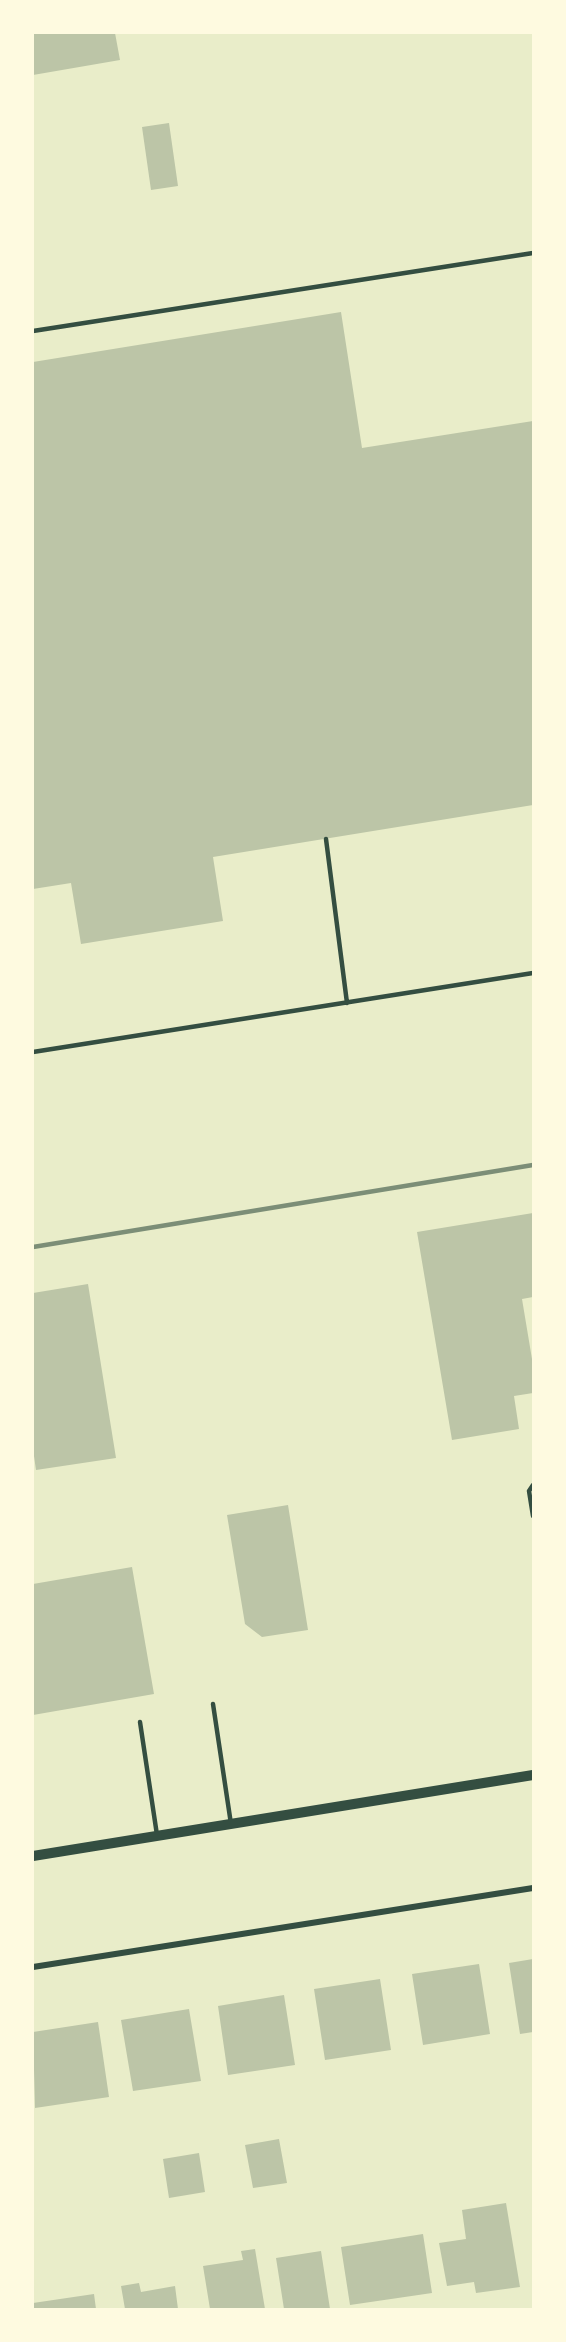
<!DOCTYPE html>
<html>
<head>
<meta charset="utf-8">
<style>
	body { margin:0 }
	#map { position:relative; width:566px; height:2342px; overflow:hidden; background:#e9edc9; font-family:"PT Sans",sans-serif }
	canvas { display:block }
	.frame { position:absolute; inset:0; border:34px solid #fefae0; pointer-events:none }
</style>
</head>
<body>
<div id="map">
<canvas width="566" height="2342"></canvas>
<div class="frame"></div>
</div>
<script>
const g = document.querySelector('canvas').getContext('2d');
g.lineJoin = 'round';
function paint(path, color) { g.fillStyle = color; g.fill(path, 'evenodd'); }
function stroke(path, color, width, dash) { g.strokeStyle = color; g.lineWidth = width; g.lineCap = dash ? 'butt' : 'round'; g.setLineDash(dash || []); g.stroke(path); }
paint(new Path2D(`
	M33,33H115L120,60L33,75Z
	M169,123L178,186L151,190L142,127Z
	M341,312L362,448L533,421V805L213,857L223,921L81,944L71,883L33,889V362Z
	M533,1213V1297L522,1299L533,1365V1393L514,1396L519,1429L452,1440L417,1232Z
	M88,1284L116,1458L36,1470L33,1449V1293Z
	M288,1505L308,1630L262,1637L245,1624L227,1515Z
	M132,1567L154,1694L33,1715V1584Z
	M533,1959V2032L520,2034L509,1963Z
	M479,1964L490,2034L423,2045L412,1974Z
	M380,1979L391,2050L325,2060L314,1989Z
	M284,1995L295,2065L228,2075L218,2006Z
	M189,2009L201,2081L133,2091L121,2020Z
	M98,2022L109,2097L35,2108L33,2032Z
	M279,2139L287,2183L253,2188L245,2145Z
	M199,2153L205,2192L169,2198L163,2159Z
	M506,2203L520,2287L476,2293L474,2282L447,2286L439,2243L466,2239L462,2210Z
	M423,2234L432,2293L350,2305L341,2247Z
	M255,2249L265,2309H210L203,2266L243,2260L241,2251Z
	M321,2251L330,2309H284L276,2258Z
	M139,2283L141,2292L175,2286L178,2309H125L121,2286Z
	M94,2294L96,2309H33V2303Z`), '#bcc5a7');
stroke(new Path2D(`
	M33,331L533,253
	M326,839L347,1003
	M33,1052L533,973
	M533,1485L529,1491L533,1516
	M213,1704L231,1824
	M140,1722L157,1835`), '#344e41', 4.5);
stroke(new Path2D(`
	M33,1967L533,1888`), '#344e41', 6);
stroke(new Path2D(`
	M33,1856L533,1775`), '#344e41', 10);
stroke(new Path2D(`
	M33,1247L533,1165`), '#7c8e77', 4.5);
</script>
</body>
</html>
